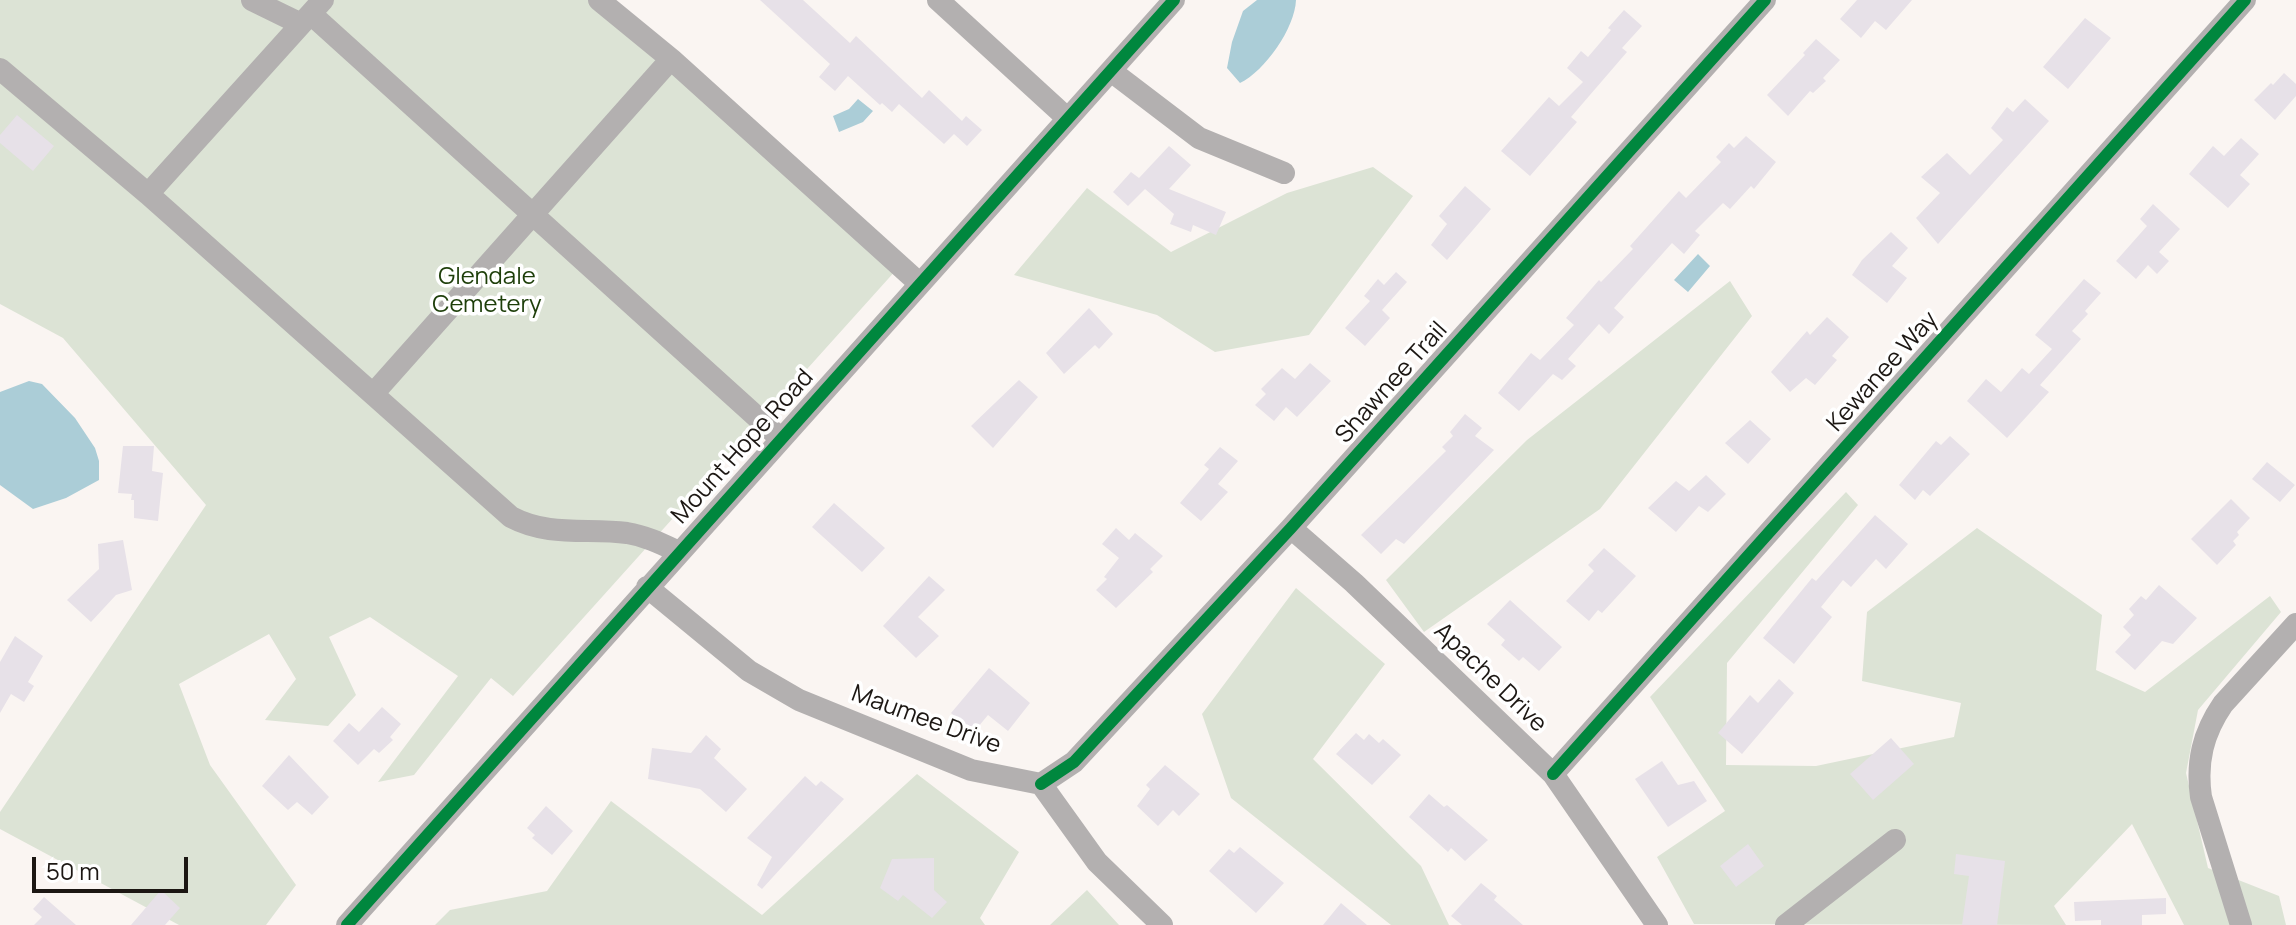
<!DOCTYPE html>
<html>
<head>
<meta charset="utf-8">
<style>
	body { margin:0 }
	#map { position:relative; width:2296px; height:925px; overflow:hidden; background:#faf5f2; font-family:Manrope,sans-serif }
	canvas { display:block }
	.scale { position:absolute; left:32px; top:857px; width:156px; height:36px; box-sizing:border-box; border:4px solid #1c1713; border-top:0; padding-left:10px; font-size:24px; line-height:28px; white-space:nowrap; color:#1c1713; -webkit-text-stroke:6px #fff; paint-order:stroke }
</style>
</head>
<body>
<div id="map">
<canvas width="2296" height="925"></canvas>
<div class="scale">50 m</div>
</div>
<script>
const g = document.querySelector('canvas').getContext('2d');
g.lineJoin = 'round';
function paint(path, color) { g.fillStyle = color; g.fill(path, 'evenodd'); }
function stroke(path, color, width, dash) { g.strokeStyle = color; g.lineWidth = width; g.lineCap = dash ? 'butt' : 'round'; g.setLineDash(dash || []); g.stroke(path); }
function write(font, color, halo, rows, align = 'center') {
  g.font = font + ' Manrope,sans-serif'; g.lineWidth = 7; g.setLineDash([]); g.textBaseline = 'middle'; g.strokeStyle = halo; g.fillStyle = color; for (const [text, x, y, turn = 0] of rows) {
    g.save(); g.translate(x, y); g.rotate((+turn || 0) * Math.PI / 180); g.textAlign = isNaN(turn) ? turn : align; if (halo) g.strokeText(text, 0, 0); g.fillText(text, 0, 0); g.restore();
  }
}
paint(new Path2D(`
	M0,0H611L906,259L513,696L491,678L414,775L378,782L458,676L370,617L329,637L356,695L328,726L265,720L296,679L269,634L179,684L210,765L296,885L266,925H179L0,829V812L206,505L63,338L0,304Z
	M1373,167L1413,196L1309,335L1215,352L1157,315L1014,275L1087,188L1171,252L1287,193Z
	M1730,281L1752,316L1600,509L1424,632L1386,580L1527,440Z
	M1846,492L1858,505L1727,663L1726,765L1816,766L1954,737L1961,703L1862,681L1867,612L1977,528L2102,615L2096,670L2145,692L2270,596L2281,612L2198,710L2186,773L2208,868L2279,896L2286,925H2184L2132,824L2054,906L2066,925L1694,924L1657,857L1725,811L1650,697Z
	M1296,588L1385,664L1313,759L1421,866L1449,925H1391L1231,798L1202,714Z
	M917,774L1019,852L980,918L985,925H435L450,910L547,891L611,801L762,915Z
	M1087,890L1119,925H1050Z`), '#dce3d5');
paint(new Path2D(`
	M1257,0H1296C1295,28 1265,71 1240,83L1227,68L1232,42L1243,11Z
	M858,99L873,111L863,122L839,132L833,116L849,109Z
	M1698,254L1710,266L1688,292L1674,280Z
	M29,381L42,384L75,418L95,448L99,461V480L66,498L33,509L0,485V392Z`), '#abcdd7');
paint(new Path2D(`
	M760,0H803L850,43L856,36L922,98L929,90L962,121L966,116L982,130L967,146L954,134L944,144L899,104L892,112L882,103L880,105L848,76L835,91L819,77L830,64Z
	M1857,0H1912L1886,30L1875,21L1861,38L1840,19Z
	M1624,10L1642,26L1622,48L1627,52L1571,117L1577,122L1530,176L1501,151L1549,97L1559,106L1583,82L1567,68L1581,51L1588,57L1611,30L1608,28Z
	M2085,18L2111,38L2068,89L2043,67Z
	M1816,39L1840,60L1823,78L1826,81L1813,93L1810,91L1788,116L1767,95L1805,55L1803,53Z
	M2284,73L2296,84V96L2275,120L2254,100L2271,83L2273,85Z
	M2025,99L2049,121L1938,244L1916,218L1940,193L1921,177L1947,153L1970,175L2003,140L1991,128L2007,107L2013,112Z
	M17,115L54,146L33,171L0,143V135Z
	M1746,136L1776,162L1754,189L1751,186L1730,209L1723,203L1695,231L1700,235L1684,254L1672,243L1614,308L1624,317L1609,334L1599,324L1568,359L1576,366L1562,380L1553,374L1519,411L1498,393L1531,353L1540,360L1574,325L1566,318L1599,280L1601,282L1633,249L1630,246L1679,191L1686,198L1721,162L1716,157L1729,143L1734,148Z
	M2241,138L2259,154L2240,175L2250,184L2228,208L2189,174L2213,146L2224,156Z
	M1169,146L1191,165L1169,189L1226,212L1216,235L1193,225L1191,232L1170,224L1174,214L1145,189L1128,206L1113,192L1131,172L1139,178Z
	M1465,186L1491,209L1447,260L1431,245L1447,224L1439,216Z
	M2153,204L2180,229L2159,252L2169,261L2157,274L2148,265L2136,279L2116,261L2147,226L2140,219Z
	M1891,232L1908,248L1892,266L1907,278L1887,303L1852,275L1862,260Z
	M1396,272L1407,282L1382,310L1390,318L1365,346L1345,328L1370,301L1364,296L1378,279L1384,285Z
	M2084,279L2101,293L2085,311L2088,314L2072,331L2081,339L2040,385L2049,392L2007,438L1967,401L1986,379L2001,392L2022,368L2029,374L2052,349L2035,335Z
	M1089,308L1113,334L1099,349L1095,345L1064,374L1046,353Z
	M1827,317L1849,337L1832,356L1837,360L1815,385L1806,378L1790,392L1771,372L1807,331L1810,335Z
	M1310,363L1331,381L1297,417L1286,407L1274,421L1255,405L1266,394L1261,389L1282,368L1295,379Z
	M1019,380L1038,397L993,448L971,426Z
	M1465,414L1482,428L1475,436L1494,450L1404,544L1396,539L1381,554L1361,535L1446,451L1442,447L1453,436L1450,432Z
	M1750,420L1771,439L1748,464L1725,443Z
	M1950,436L1970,454L1930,496L1923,490L1915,500L1899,485L1936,441L1941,445Z
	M123,446H154L152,471L163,473L158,521L134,518V500H131L132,494L118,493Z
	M1220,447L1238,461L1218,484L1228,492L1201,521L1180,503L1209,469L1204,465Z
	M2267,462L2295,485L2280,502L2252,479Z
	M1706,475L1726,494L1708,512L1699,506L1676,532L1648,508L1676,481L1689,491Z
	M2231,499L2250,518L2237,532L2239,535L2233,541L2236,545L2217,565L2191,539Z
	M834,503L885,548L862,572L812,527Z
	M1875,515L1908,544L1886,569L1876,559L1851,587L1843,580L1821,607L1832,617L1794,664L1763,638L1812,578L1816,581Z
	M1116,528L1129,540L1135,533L1163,556L1150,569L1153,572L1116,608L1096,590L1107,579L1104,577L1119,558L1102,544Z
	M123,540L132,590L116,595L91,622L67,600L99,569L98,544Z
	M1604,548L1636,576L1602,613L1598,610L1589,621L1566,601L1594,571L1588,565Z
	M929,576L945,590L918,617L939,636L916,658L883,626Z
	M2159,585L2197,618L2173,644L2162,641L2135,670L2115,652L2131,635L2123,627L2134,615L2129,609L2141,596L2146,600Z
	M1510,600L1562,647L1539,671L1523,657L1519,661L1501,645L1505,640L1487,624Z
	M15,636L43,656L28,682L34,686L24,702L11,694L0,713V662Z
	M989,668L1030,703L1008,731L988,715L973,733L951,713Z
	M1779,679L1794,693L1742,754L1718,733L1750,695L1758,703Z
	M382,707L401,724L390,737L393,740L379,753L374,749L358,765L333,741L349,723L359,732Z
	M1356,733L1364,740L1369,734L1379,743L1383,739L1401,755L1372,785L1336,754Z
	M706,735L721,749L714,758L747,789L726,812L700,789L648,779L652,748L691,753Z
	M1891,738L1914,764L1873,800L1850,774Z
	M289,755L329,797L312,815L297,802L288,810L262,786Z
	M1662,761L1678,785L1694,781L1707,801L1668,827L1635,779Z
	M1165,765L1200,794L1179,816L1173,810L1158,826L1137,806L1150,789L1146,785Z
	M805,776L816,786L821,781L844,799L762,889L757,885L772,857L747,838Z
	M1429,794L1444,807L1447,805L1488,840L1465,861L1451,848L1448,852L1409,817Z
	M546,806L573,831L552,855L532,838L535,835L527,828Z
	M1748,844L1764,866L1736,887L1720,866Z
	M1240,847L1284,883L1256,913L1209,871L1229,849L1234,853Z
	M1956,854L2005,861L1997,925H1962L1969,876L1954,874Z
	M934,858V890L947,902L932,918L903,895L898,901L880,888L892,859Z
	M1481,883L1497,896L1494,900L1523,925H1462L1451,916Z
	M161,890L180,908L165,925H131Z
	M44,897L76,925H34L42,917L33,909Z
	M2166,898V914L2142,915V925H2101V920L2075,921L2074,902Z
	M1341,903L1367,925H1323Z`), '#e7e1e8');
stroke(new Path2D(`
	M252,0L301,24
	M599,0L671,59L919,283
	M938,0L1067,118
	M311,14L780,438
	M0,69L148,194L511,517C549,537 586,528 627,533C646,536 662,544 679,552
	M1111,71L1199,138L1284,173
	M148,194L323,0
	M373,394L671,59
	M1291,528L1354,583L1553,774L1657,925
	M647,587L749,671L799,700L971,770L1041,784L1097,862L1162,925
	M1553,774L2245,0
	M1041,784L1074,762L1291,528L1765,0
	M347,925L1174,0
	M1786,925L1895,840
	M2241,925L2201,797C2196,762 2203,733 2223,704L2296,624`), '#b3b0b0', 22);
stroke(new Path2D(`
	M1553,774L2245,0
	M1041,784L1074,762L1291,528L1765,0
	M347,925L1174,0`), '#00873e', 12);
write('24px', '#1d3e09', '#fff', [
	["Glendale",487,277],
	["Cemetery",487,305]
]);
write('24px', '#1c1713', '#fff', [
	["Kewanee Way",1883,372,-48],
	["Shawnee Trail",1392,383,-48],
	["Mount Hope Road",743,447,-48],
	["Apache Drive",1490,678,44],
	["Maumee Drive",926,720,20]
]);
</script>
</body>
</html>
